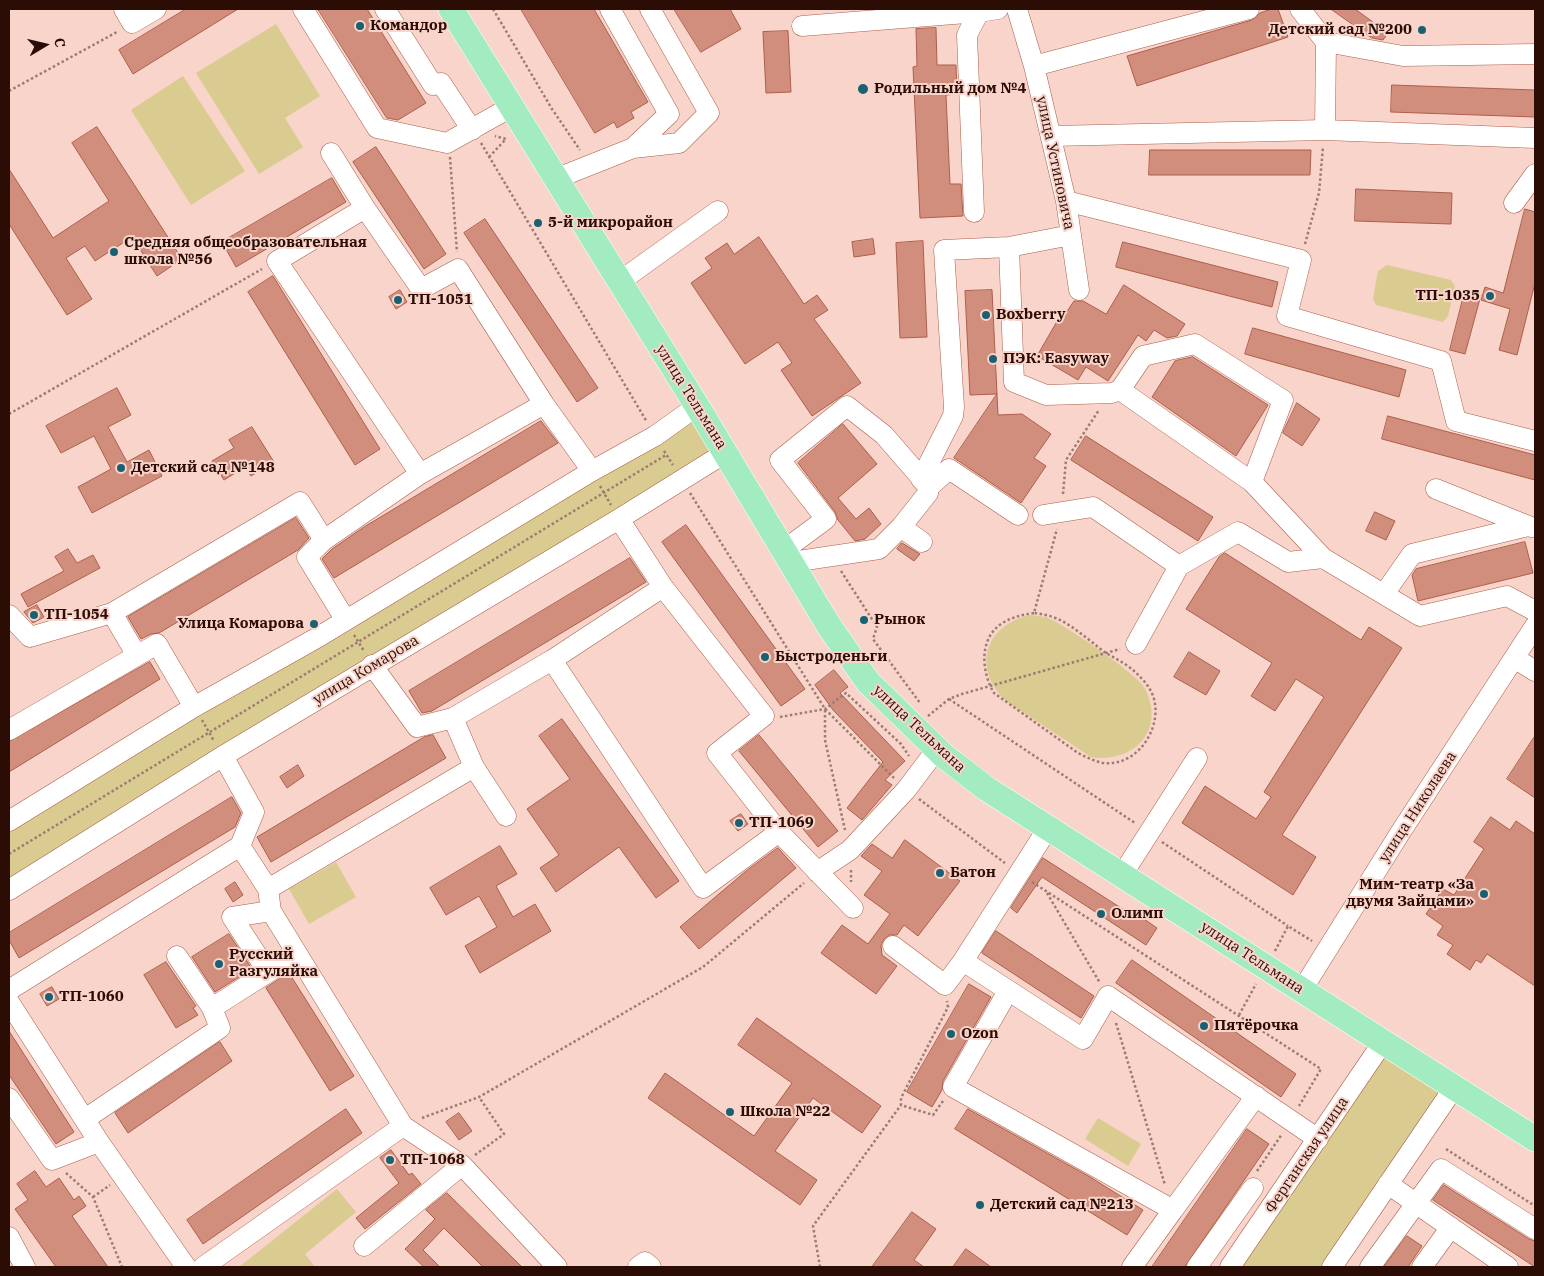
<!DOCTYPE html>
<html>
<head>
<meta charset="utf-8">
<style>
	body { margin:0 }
	#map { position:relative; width:1544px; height:1276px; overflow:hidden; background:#f8d4ca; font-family:"IBM Plex Serif",serif }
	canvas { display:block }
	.frame { position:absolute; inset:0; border:10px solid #2c0d06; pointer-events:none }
	.north { position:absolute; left:20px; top:20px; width:50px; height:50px; -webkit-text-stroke:4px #f8d4ca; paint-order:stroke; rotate:81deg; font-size:14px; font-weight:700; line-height:20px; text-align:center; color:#2c0d06 }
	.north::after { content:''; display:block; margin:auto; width:18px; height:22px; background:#2c0d06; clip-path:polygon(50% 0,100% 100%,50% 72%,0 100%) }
</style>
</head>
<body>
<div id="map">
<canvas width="1544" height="1276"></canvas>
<div class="frame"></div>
<div class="north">С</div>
</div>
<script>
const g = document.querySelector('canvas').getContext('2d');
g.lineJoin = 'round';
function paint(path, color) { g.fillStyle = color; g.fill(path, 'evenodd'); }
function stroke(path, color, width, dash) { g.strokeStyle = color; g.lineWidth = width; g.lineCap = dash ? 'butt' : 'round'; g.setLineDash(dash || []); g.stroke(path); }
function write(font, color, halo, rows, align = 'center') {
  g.font = font + ' "IBM Plex Serif",serif'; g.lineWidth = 4; g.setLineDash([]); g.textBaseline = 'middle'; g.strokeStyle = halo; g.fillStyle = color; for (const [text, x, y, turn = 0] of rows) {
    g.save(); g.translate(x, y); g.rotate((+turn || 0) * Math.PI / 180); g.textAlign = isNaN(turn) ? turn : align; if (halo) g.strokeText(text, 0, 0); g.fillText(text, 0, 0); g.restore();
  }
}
paint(new Path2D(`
	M276,24L320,96L285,118L303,147L259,174L196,73Z
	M183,76L245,171L191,205L131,110Z
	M1387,265L1451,280L1455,286L1448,316L1443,322L1376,305L1373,299L1378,271Z
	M697,406L725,453L9,890V821Z
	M1030,615C1035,616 1041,616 1045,617C1060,621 1137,674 1144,687C1167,728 1135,764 1091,757L1006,701C972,668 984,626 1030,615Z
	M336,862L356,897L309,924L289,889Z
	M1383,1042L1453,1089L1332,1267H1230Z
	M1098,1118L1141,1144L1128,1166L1085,1139Z
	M337,1189L356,1212L305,1254L315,1267H239Z`), '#dacb90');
const building = new Path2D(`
	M186,9H238L133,74L119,50Z
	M318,9H367L426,103L398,120L387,118Z
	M521,9H594L648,102L631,112L634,118L617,128L614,122L595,133Z
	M674,9H730L741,29L701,52Z
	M1272,9H1278L1288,37L1137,86L1127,56L1252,20L1260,13Z
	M1331,9H1355L1388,33L1383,40L1372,38Z
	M936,28L937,65H956L957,94L946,95L950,184H961L963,216L920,218L913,67L917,66L916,29Z
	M788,31L791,92L766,93L763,32Z
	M1392,85L1535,90V117L1391,112Z
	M97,127L182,259L157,276L132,237L95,261L85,246L66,258L92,299L67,315L9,224V169L53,238L109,201L72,143Z
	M376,147L446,254L424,269L353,162Z
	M1150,150H1311L1310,175H1149Z
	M332,178L346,202L236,267L222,242Z
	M1356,189L1452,193L1451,224L1355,221Z
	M1525,209L1535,212V283L1517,355L1499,350L1510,309L1481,300L1485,287L1503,293Z
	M485,219L598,388L577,402L464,233Z
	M759,237L804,304L817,295L828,310L814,319L861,383L812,416L781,370L792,363L778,342L745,364L691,283L712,268L705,258L727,243L734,254Z
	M873,239L875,254L854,257L852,242Z
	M923,241L927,337L900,338L896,243Z
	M1123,242L1278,282L1272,307L1116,267Z
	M273,276L380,449L355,465L248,292Z
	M1124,285L1185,324L1177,336L1167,338L1154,330L1146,341L1138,335L1108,381L1086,367L1078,380L1037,356L1063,311L1066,313L1074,301H1083L1106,314Z
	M400,290L407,302L396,309L389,297Z
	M992,290L997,394L970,395L965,291Z
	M1465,291L1481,295L1465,354L1450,350Z
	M1253,328L1406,370L1399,397L1245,354Z
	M1193,357L1268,405L1236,456L1152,397L1175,361Z
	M117,388L131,415L108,427L127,462L149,450L162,476L92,513L78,487L111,469L94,436L61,453L46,426Z
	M997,394L998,415L1022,414L1051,434L1034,458L1046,466L1021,503L954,458Z
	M1297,403L1320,419L1302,446L1283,433Z
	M1388,416L1535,455V480L1382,439Z
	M541,421L558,443L334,578L322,559L332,549L364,527Z
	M843,424L877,464L838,498L856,519L869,508L881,524L865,539L855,541L838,520L835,512L798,463Z
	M252,427L274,462L251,476L245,467L224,480L212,461L234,448L229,440Z
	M1086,436L1213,517L1198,541L1071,460Z
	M1375,512L1395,521L1386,540L1366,531Z
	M296,518L309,538L298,550L159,633L151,634L141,639L128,617Z
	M686,525L805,689L781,706L662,542Z
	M1525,542L1533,573L1418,601L1412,575L1416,569Z
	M902,543L920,554L914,561L897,549Z
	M68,549L77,563L93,555L100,568L28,607L21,594L64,571L55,557Z
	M1225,553L1361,640L1369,627L1402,648L1282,835L1316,857L1293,895L1182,823L1205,786L1256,819L1271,797L1264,792L1324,697L1296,679L1275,711L1251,696L1272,663L1186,609L1219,557Z
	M630,558L646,582L432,711L422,713L409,691Z
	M37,605L44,617L33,623L24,612Z
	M1189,652L1220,671L1206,695L1174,677Z
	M150,662L160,679L9,772V742Z
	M834,670L848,687L840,693L905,761L885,780L892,785L862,820L847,808L883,762L833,710L815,685Z
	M562,719L679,881L656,898L619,847L556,892L540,868L559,855L527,809L570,779L539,736Z
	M433,735L446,758L271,862L257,837L424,737Z
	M759,735L838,831L818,847L739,751Z
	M1535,736V798L1507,779Z
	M298,765L304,776L287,788L280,777Z
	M232,797L241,813L235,827L19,958L9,940V933Z
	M741,814L748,824L738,831L730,821Z
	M1491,817L1510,830L1516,821L1535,834V986L1487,954L1481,963L1476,960L1470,970L1447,954L1453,945L1437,935L1443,926L1426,914L1443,889L1454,895L1484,849L1474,842Z
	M905,840L960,881L918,936L904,925L897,935H889L884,939L881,945L882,955L897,966L876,994L821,953L842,925L868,944L890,914L864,895L882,871L861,856L872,844L892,858Z
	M500,846L517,874L496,886L513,917L535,904L551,931L480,973L465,946L497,927L479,896L446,915L430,888Z
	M778,848L796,868L699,949L680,927L746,871Z
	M1043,858L1132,915L1134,912L1157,928L1146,945L1042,877L1017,913L1011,908Z
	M235,882L243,895L233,902L225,889Z
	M996,931L1094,996L1081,1018L982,953Z
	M229,934L252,969L215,992L192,957Z
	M1132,960L1296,1074L1281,1097L1116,983Z
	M166,962L196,1006L193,1008L198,1015L176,1028L144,975Z
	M289,973L354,1076L330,1091L266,988Z
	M969,984L991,997L943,1081L942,1090L932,1107L907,1092Z
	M52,987L59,999L47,1006L40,994Z
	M757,1018L881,1106L862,1133L813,1098L775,1151L817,1180L800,1205L648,1098L665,1073L754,1136L792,1083L738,1045Z
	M9,1031L74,1132L56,1144L9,1075Z
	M220,1042L232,1061L128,1133L115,1113Z
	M346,1109L362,1133L203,1244L187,1220Z
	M968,1109L1090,1177L1143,1210L1127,1235L955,1129Z
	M459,1113L472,1131L459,1140L446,1122Z
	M1247,1129L1269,1144L1186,1265L1184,1267H1152Z
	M391,1150L409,1175L412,1173L421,1184L365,1229L356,1218L399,1183L380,1158Z
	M35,1171L46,1187L59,1178L74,1200L79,1196L86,1206L72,1216L108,1267H56L15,1209L28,1200L17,1184Z
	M1444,1185L1529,1239L1535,1241V1267L1433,1200Z
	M447,1193L522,1267H483L444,1228L423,1250L440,1267H424L405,1249L435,1219L426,1210Z
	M912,1212L936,1229L914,1260L924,1267H872Z
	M1407,1236L1422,1246L1408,1267H1384Z
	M966,1249L991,1267H953Z`);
paint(building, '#d28e7c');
stroke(building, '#ad5e4a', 1);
const minor = new Path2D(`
	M124,9L132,23L156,9
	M303,9L377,128L447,143L511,107
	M385,9L433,85L441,83L472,130
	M1017,9L1034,66L1066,201L1079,290
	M1300,9L1326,42L1325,130
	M802,26L979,12
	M1326,42L1403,56L1535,54
	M1034,66L1249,9
	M1051,136L1325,130L1535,138
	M633,148L679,143L709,113L650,9
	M331,153L365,208L421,289L458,269L544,404
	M555,179L633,148L669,114L610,9
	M1066,201L1301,260L1287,316L1441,361L1456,421L1535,441
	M1514,203L1535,174
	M365,208L277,261L420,474
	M974,212L967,35L979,12L998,9
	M1071,235L1009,247L1014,382L1046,395L1112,393L1120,390
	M619,282L718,211
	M1252,482L1283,400L1195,344L1143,356L1120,390L1252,482L1323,558
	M929,487L921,479L953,416L954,407L944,250L1009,247
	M1436,489L1531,527
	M1043,515L1093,507L1179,566L1238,532L1288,562L1323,558L1420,616L1507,596L1535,611
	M619,519L663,587L764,716L717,753L779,832L853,908
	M901,527L922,542
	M324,540L307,557L345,619
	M784,550L826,519L780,460L847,406L884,435L929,487
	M792,562L879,549L901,527L928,493L929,487L949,469L1018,515
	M1384,594L1412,554L1528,526
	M9,615L30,637L112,613
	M1136,644L1179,566
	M136,654L112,613L300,502L324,540L420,474L544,404L592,471
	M1516,659L1535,671
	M552,660L703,888L779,832
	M372,665L417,727L453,718L552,660L663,587
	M9,730L157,644L194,707
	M474,767L506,816
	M9,821L194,707L320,636L592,471L655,436L697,406
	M240,846L268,889L474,767L453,718
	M817,872L850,850L906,790L937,749
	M1122,875L1197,758
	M268,889L271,911L403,1126L462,1165
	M9,890L223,756L619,519L725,453
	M893,946L945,985L963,961L1048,828
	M963,961L1083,1039L1108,996L1318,1139
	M268,972L232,917L271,911
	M9,990L240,846L254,812L223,756
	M1302,990L1400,833L1535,626
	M1008,991L953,1087L1173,1210L1132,1267
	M9,1002L99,1142L186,1267
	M212,1008L297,954
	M9,1098L52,1160L99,1142
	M85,1119L220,1028L212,1008L177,956
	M1388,1184L1508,1267
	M1173,1210L1256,1096
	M9,1237L25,1267
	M364,1246L462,1165L557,1267
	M203,1267L403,1126
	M638,1267L645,1262L651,1267
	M1197,1267L1253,1188
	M1230,1267L1383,1042
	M1332,1267L1453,1089
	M1370,1267L1441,1169L1535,1229
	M1422,1267L1451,1227`);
const major = new Path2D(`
	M451,9L697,406L829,626L868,682L944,756L987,789L1535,1139`);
stroke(minor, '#ac5e49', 21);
stroke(major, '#fff', 26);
stroke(new Path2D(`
	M493,9L552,109L580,150
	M9,91L117,32
	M481,143L647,422
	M450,157L457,252
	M489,157L506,139L495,136
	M1305,244L1319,193L1323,147
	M9,414L262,269
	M664,451L673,465
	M600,486L611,505
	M690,493L825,709L894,778
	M1063,494L1066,460L1099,410
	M841,571L877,627L873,639L920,703
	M1034,613C1022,615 1011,617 1001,624C978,640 982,673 994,693L1078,753C1086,757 1094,761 1103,763C1137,767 1162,729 1154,699C1151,688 1143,679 1135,672C1127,664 1116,659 1106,653C1091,642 1076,628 1060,620C1052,616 1043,614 1034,613L1057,529
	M354,635L364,651
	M949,699L1135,823
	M825,710V740L845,830
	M928,716L949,699L962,694L1120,649
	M780,717L825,709L846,693L901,744L909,756
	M202,720L214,741
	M919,799L1005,863
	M1162,842L1288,926
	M9,854L666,455
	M851,870V882
	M1032,882L1321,1069L1299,1106
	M1047,893L1100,983
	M1275,951L1288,926L1312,941
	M1239,1015L1256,984
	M1116,1023L1165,1185
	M943,1101L933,1115L901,1105V1098L948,1007L947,1001
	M422,1118L479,1097L703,967L804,883
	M1446,1149L1535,1206
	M475,1155L504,1134L479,1097
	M1257,1171L1282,1134
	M66,1173L93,1197L122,1267
	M93,1197L110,1185
	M820,1267L813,1226L901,1105`), '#9d7b73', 2.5, [2.5, 2.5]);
stroke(minor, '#fff', 20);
stroke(major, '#a3ecc2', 25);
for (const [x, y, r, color] of [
	[360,26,5,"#196171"],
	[1422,30,5,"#196171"],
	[863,89,6,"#196171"],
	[538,223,5,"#196171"],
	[114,252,5,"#196171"],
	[1490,296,5,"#196171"],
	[398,300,5,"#196171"],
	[986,315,5,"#196171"],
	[993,359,5,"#196171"],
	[121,468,5,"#196171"],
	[34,615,5,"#196171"],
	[864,620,5,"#196171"],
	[314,624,5,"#196171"],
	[765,657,5,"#196171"],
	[739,823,5,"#196171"],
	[940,873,5,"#196171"],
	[1484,894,5,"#196171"],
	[1101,914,5,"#196171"],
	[219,964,5,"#196171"],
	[49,997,5,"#196171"],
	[1204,1026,5,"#196171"],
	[951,1034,5,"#196171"],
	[730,1112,5,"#196171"],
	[390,1160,5,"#196171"],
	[980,1205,5,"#196171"]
]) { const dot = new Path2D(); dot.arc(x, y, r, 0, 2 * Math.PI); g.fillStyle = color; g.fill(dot); stroke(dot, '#f8d4ca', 2); }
write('bold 15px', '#2c0d06', '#f8d4ca', [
	["Командор",370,26],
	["Детский сад №200",1412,30,"right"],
	["Родильный дом №4",874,89],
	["5-й микрорайон",548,223],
	["Средняя общеобразовательная",124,243],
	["школа №56",124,260],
	["ТП-1035",1480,296,"right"],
	["ТП-1051",408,300],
	["Boxberry",996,315],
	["ПЭК: Easyway",1003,359],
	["Детский сад №148",131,468],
	["ТП-1054",44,615],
	["Рынок",874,620],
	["Улица Комарова",304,624,"right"],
	["Быстроденьги",775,657],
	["ТП-1069",749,823],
	["Батон",950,873],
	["Мим-театр «За",1474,885,"right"],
	["двумя Зайцами»",1474,902,"right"],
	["Олимп",1111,914],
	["Русский",229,955],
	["Разгуляйка",229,972],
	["ТП-1060",59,997],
	["Пятёрочка",1214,1026],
	["Ozon",961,1034],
	["Школа №22",740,1112],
	["ТП-1068",400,1160],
	["Детский сад №213",990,1205]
], 'left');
write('15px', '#2c0d06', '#f8d4ca', [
	["улица Устиновича",1055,163,78],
	["улица Тельмана",691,397,58],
	["улица Комарова",366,670,-31],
	["улица Тельмана",919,729,43],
	["улица Николаева",1418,807,-57],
	["улица Тельмана",1252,958,33],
	["Ферганская улица",1307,1155,-56]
]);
</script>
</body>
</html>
